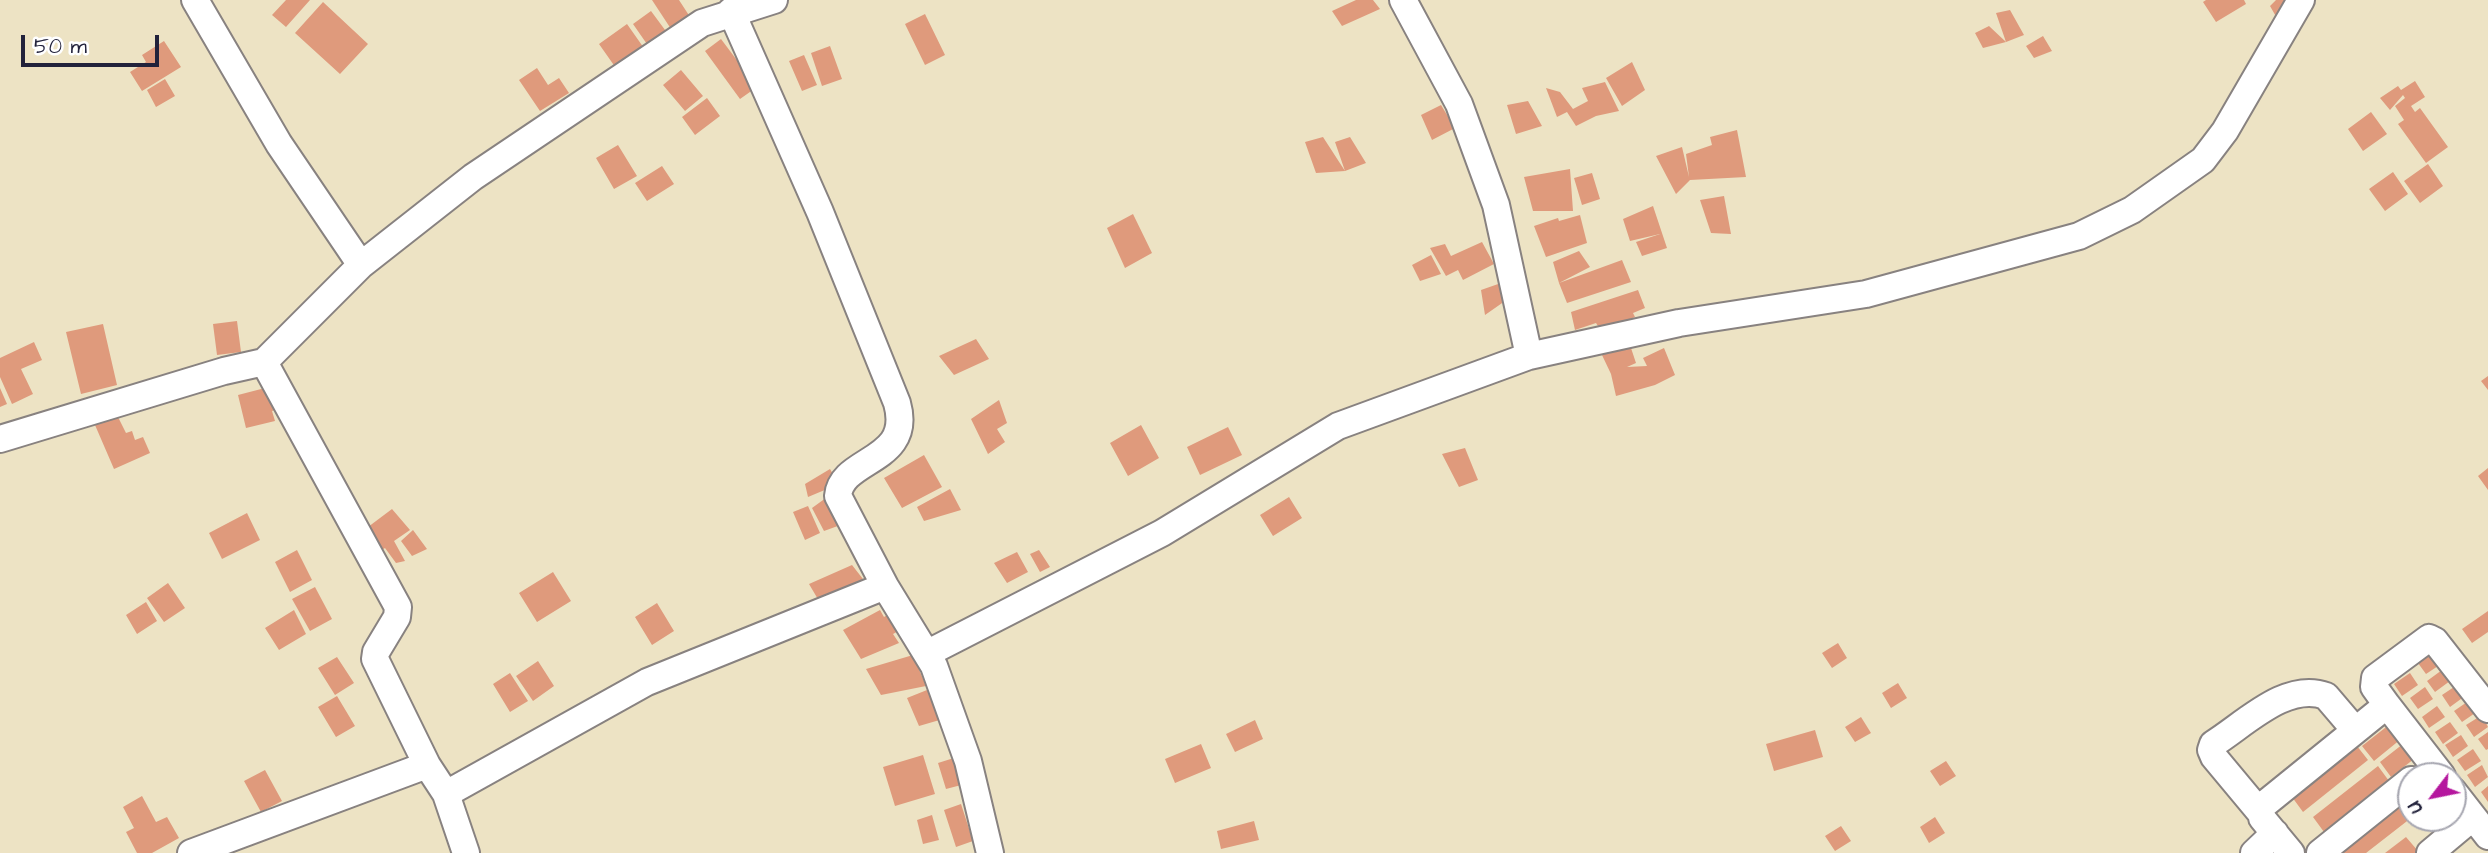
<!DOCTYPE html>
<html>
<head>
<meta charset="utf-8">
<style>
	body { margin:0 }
	#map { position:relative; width:2488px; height:853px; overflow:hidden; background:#ede3c4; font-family:"Architects Daughter",sans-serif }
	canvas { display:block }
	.north { position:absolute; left:2397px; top:762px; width:70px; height:70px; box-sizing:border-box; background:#fff; border:2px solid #a7a7b1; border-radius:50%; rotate:238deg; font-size:19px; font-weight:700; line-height:28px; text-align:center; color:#22223b }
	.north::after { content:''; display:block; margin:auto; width:24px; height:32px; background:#b5179e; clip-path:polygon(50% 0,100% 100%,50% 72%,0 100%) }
	.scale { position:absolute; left:21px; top:35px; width:138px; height:32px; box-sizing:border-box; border:4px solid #22223b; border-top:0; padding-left:9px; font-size:21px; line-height:24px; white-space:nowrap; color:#22223b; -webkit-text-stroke:5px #fff; paint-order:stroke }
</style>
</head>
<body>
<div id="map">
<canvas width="2488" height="853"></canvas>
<div class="north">U</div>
<div class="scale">50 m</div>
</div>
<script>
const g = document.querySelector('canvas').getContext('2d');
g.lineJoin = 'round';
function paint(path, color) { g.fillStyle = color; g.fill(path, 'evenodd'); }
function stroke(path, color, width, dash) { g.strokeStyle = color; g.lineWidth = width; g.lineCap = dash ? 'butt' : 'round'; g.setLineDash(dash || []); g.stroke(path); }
paint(new Path2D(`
	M286,0H310L286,27L272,15Z
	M652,0H679L692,20L673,32Z
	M1356,0H1373L1380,9L1342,26L1332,11Z
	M2206,0H2244L2246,4L2216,22L2203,2Z
	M2276,0H2289L2278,20L2270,6Z
	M323,2L368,44L340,74L295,33Z
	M2010,10L2024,35L2006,42L1983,48L1975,33L1989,26L2006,42L1996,13Z
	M651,11L668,34L649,47L633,24Z
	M925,14L945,55L925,65L905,24Z
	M627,24L646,51L618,71L599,44Z
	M2043,36L2052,51L2034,58L2026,46Z
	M721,39L757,87L740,99L705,51Z
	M164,41L181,67L142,91L130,72L146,62L142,55Z
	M830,46L842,79L822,86L811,53Z
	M804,55L817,85L802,91L789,61Z
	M1632,62L1645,90L1622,106L1606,78Z
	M537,68L548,85L559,78L569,93L540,111L519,80Z
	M681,70L703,96L685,111L663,85Z
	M165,79L175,96L156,107L147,90Z
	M2415,81L2425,97L2411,106L2415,112L2420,108L2448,147L2426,163L2398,124L2404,120L2395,106L2405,98L2403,95L2390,110L2380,98L2398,86L2401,90Z
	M1605,82L1619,111L1596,116L1576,126L1567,112L1557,117L1546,88L1560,92L1573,109L1588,101L1582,88Z
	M707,98L720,116L695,135L682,117Z
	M1528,101L1542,126L1516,134L1507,105Z
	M1441,105L1455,128L1432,140L1421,115Z
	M2371,112L2387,134L2363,151L2348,129Z
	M1737,130L1746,177L1690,180L1676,194L1656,156L1682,147L1689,177L1686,154L1712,145L1710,137Z
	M1323,137L1345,171L1316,173L1305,142Z
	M1350,137L1366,163L1345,171L1335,142Z
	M618,145L637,176L614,189L596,158Z
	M2428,164L2443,186L2420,203L2404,181Z
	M662,166L674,184L647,201L635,183Z
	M1570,169L1573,211H1533L1524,177Z
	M2393,172L2408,194L2385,211L2369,189Z
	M1592,173L1600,199L1582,205L1574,178Z
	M1724,196L1731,234L1711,233L1700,200Z
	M1653,206L1667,248L1642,256L1636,242L1660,234L1630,241L1623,219Z
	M1133,214L1152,253L1125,268L1107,228Z
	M1580,215L1587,243L1546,257L1534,226L1558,218L1559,221Z
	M1482,242L1494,264L1463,280L1458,270L1446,276L1430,248L1445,244L1451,256Z
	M1579,251L1590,267L1559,283L1622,260L1631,282L1567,303L1559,283L1553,262Z
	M1431,255L1441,274L1420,281L1412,265Z
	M1501,283L1505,301L1485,315L1481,290Z
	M1638,290L1645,308L1633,313L1635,317L1618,324L1604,335L1596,323L1575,330L1571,312Z
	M237,321L241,352L217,355L213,324Z
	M103,324L117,385L81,394L66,332Z
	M976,339L989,359L954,375L939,356Z
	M34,342L42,360L21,369L33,394L12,404L0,377V358Z
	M1629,342L1636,363L1627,367L1647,366L1643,358L1664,348L1675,375L1655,385L1616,396L1611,374L1602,355Z
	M2488,376V390L2481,381Z
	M0,388L7,404L0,407Z
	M265,388L266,395L274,394L278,409L272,411L275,421L246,428L238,395Z
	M999,400L1007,423L997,429L1005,442L988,454L971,419Z
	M117,415L126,433L132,431L135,440L143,437L150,453L114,469L95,425Z
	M1141,425L1159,458L1128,476L1110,443Z
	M1228,427L1242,455L1200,475L1187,447Z
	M1465,448L1478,480L1459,487L1442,454Z
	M924,455L942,487L902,508L884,478Z
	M2488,468V490L2478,476Z
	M830,469L839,484L808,497L805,484Z
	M950,489L961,510L924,521L917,507Z
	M830,495L846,523L824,531L812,508Z
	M1289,497L1302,518L1273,536L1260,515Z
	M808,506L820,533L805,540L793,512Z
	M392,509L410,530L394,541L405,561L396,563L385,548L380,551L364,530Z
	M247,513L260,540L222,559L209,533Z
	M413,530L427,549L412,556L401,541Z
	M297,550L312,580L290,592L275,562Z
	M1039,550L1050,567L1040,572L1030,554Z
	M1017,552L1028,572L1007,583L994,563Z
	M852,565L870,588L822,606L809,584Z
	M553,572L571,601L537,622L519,593Z
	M168,583L185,608L164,622L147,598Z
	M315,587L332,619L310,631L292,599Z
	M146,602L157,621L137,634L126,615Z
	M657,603L674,631L652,645L635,617Z
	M294,610L306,634L279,650L265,628Z
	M880,610L884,617L893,611L902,629L893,634L899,643L861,659L843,630Z
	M2488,611V632L2472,643L2462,629Z
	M1838,643L1847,658L1832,668L1822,653Z
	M2433,652L2441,664L2426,674L2418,663Z
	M913,655L926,686L881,695L866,669Z
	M337,657L354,683L335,695L318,668Z
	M538,661L554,686L533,701L516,676Z
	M2442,670L2450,681L2435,692L2427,681Z
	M510,673L528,701L510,712L493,684Z
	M2410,673L2418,685L2402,696L2394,684Z
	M1898,683L1907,698L1891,708L1882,693Z
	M2457,685L2465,696L2450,707L2442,695Z
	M2425,687L2433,699L2418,709L2410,698Z
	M932,688L943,719L919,726L907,698Z
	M337,696L355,726L336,737L318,707Z
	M2470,700L2478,711L2462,722L2454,711Z
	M2437,706L2445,717L2429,728L2422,717Z
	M2482,715L2488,727L2474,737L2466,725Z
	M1861,717L1871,733L1855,742L1845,727Z
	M1255,720L1263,739L1235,752L1226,734Z
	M2450,722L2458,733L2443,744L2435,732Z
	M2390,724L2401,739L2374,761L2362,746Z
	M1815,730L1823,757L1774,771L1766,744Z
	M2488,732V749L2486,750L2478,739Z
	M2461,735L2468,746L2453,757L2445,745Z
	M2408,740L2419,755L2391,777L2380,762Z
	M1201,744L1211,768L1175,783L1165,759Z
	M2357,746L2368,760L2303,812L2292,797Z
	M2473,749L2481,761L2465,771L2457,760Z
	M923,755L935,794L895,806L883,767Z
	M957,757L965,784L946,789L938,763Z
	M1946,761L1956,776L1940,786L1930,771Z
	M2482,765L2488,777L2475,787L2467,775Z
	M2378,766L2389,781L2324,832L2313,817Z
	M265,770L282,801L261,812L244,781Z
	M2488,786V802L2481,792Z
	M142,796L156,822L167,817L179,838L152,853H137L126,832L134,828L123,807Z
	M2453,798L2465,813L2437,835L2426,821L2453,818Z
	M2402,802L2411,818L2366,853H2337Z
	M961,804L973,841L956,847L944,810Z
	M932,815L939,840L923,844L917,820Z
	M1935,817L1945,833L1929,843L1920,827Z
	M1254,821L1259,840L1221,849L1217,831Z
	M1841,826L1851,841L1835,851L1825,836Z
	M2406,837L2418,851L2415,853H2385Z`), '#df9a7c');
const minor = new Path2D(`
	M195,0L279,144L361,265
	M1403,0L1459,104L1496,205L1529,356
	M731,11L820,212L897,403C914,463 841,457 838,496L885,586L934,666L968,761L990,853
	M264,362L398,607L397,617L376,652L375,659L427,765L446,794L647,682L885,586
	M0,439L224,371L264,362L361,265L473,177L702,23L774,0
	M928,653L1162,533L1338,426L1529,356L1679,323L1866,294L2079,236L2132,210L2203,160L2225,131L2301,0
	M2387,705L2374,687L2375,678L2429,638L2435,641L2488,709
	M2453,791L2488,836
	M446,794L466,853
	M2259,811L2214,757L2211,750L2213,744C2244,725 2286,681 2326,696L2355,730
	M191,853L427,765
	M2254,853L2275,833
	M2291,853L2262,818L2261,807L2387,705L2442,776
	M2320,853L2411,780
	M2430,853L2473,817`);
stroke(minor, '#888280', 30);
stroke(minor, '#fff', 26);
</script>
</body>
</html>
